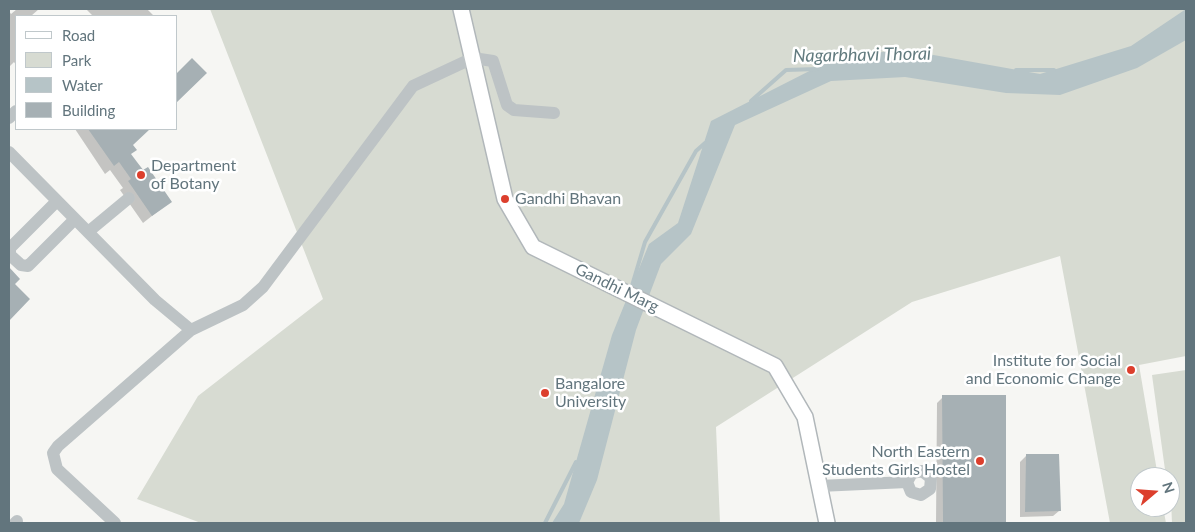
<!DOCTYPE html>
<html>
<head>
<meta charset="utf-8">
<style>
	body { margin:0 }
	#map { position:relative; width:1195px; height:532px; overflow:hidden; background:#f6f6f3; font-family:Lato,sans-serif }
	canvas { display:block }
	.frame { position:absolute; inset:0; border:10px solid #62757d; pointer-events:none }
	.legend { position:absolute; left:15px; top:15px; width:162px; height:115px; box-sizing:border-box; background:#fff; border:1px solid #c0c8cb; margin:0; padding:6px 9px; list-style:none; font-size:15px; color:#62757d }
	.legend li { display:flex; align-items:center; gap:10px; height:25px }
	.legend b { width:25px; border:1px solid #c0c8cb }
	.north { position:absolute; left:1130px; top:467px; width:50px; height:50px; box-sizing:border-box; background:#fff; border:1px solid #c0c8cb; border-radius:50%; rotate:72deg; font-size:14px; font-weight:700; line-height:20px; text-align:center; color:#62757d }
	.north::after { content:''; display:block; margin:auto; width:18px; height:22px; background:#dc3f2d; clip-path:polygon(50% 0,100% 100%,50% 72%,0 100%) }
</style>
</head>
<body>
<div id="map">
<canvas width="1195" height="532"></canvas>
<div class="frame"></div>
<ul class="legend">
<li><b style="height:6px;background:#fff"></b>Road</li>
<li><b style="height:14px;background:#d7dbd2"></b>Park</li>
<li><b style="height:14px;background:#b6c4c7"></b>Water</li>
<li><b style="height:14px;background:#a6b0b4"></b>Building</li>
</ul>
<div class="north">N</div>
</div>
<script>
const g = document.querySelector('canvas').getContext('2d');
g.lineJoin = 'round';
function paint(path, color) { g.fillStyle = color; g.fill(path, 'evenodd'); }
function stroke(path, color, width, dash) { g.strokeStyle = color; g.lineWidth = width; g.lineCap = dash ? 'butt' : 'round'; g.setLineDash(dash || []); g.stroke(path); }
function write(font, color, halo, rows, align = 'center') {
  g.font = font + ' Lato,sans-serif'; g.lineWidth = 5; g.setLineDash([]); g.textBaseline = 'middle'; g.strokeStyle = halo; g.fillStyle = color; for (const [text, x, y, turn = 0] of rows) {
    g.save(); g.translate(x, y); g.rotate((+turn || 0) * Math.PI / 180); g.textAlign = isNaN(turn) ? turn : align; if (halo) g.strokeText(text, 0, 0); g.fillText(text, 0, 0); g.restore();
  }
}
paint(new Path2D(`
	M210,9H1186V356L1139,365L1158,477H1140V507H1163L1166,523H1110L1060,256L912,302L716,427L720,523H201L137,499L198,396L323,299Z
	M1186,370V523H1172L1170,477H1166L1152,375Z`), '#d7dbd2');
paint(new Path2D(`
	M1186,9V40L1137,68L1060,95L1006,93L905,77L831,81L735,125L691,234L661,264L636,330L597,480L579,523H552L564,504L612,335L649,244L678,223L711,121L829,61L900,49L1040,74L1131,46Z`), '#b6c4c7');
paint(new Path2D(`
	M17,9H39L31,16H16V65L14,62L9,67V11L11,14Z
	M86,9H147L154,16H93Z
	M75,129H148L132,145L130,155L171,201L143,223L120,190L123,188L110,170L105,174Z
	M1004,396L1005,523H936L937,403L943,397Z
	M1026,456L1059,511L1053,516L1020,517V462Z`), '#0003');
stroke(new Path2D(`
	M1016,70H1054
	M751,101L786,70L817,69
	M631,289L645,242L696,151L705,143
	M545,523L576,462`), '#b6c4c7', 4);
paint(new Path2D(`
	M192,58L207,73L176,103V74Z
	M88,129H150L133,145L137,150L131,154L143,170L148,167L172,202L152,216L128,181L131,179L119,162L114,166Z
	M9,267L20,279L15,284L30,299L9,321Z
	M942,395H1006V523H943Z
	M1026,454H1059L1061,511L1025,512Z`), '#a6b0b4');
const major = new Path2D(`
	M461,9L505,199L533,247L775,366L805,417L827,523`);
stroke(major, '#b1b7ba', 18);
stroke(new Path2D(`
	M9,118L16,111
	M9,152L155,300L191,330L243,305L263,287L413,86L473,58L493,61L507,105L514,110L554,113
	M57,201L10,248V255L21,265L28,266L75,219
	M88,232L129,198
	M922,471L931,478L930,489L921,495L911,492L907,482L912,473Z
	M819,486L907,482
	M15,523L17,521
	M115,523L57,469L53,453L58,446L191,330`), '#bdc3c5', 12);
stroke(major, '#fff', 15);
for (const [x, y, r, color] of [
	[141,175,5,"#dc3f2d"],
	[505,199,5,"#dc3f2d"],
	[1131,370,5,"#dc3f2d"],
	[545,393,5,"#dc3f2d"],
	[980,461,5,"#dc3f2d"]
]) { const dot = new Path2D(); dot.arc(x, y, r, 0, 2 * Math.PI); g.fillStyle = color; g.fill(dot); stroke(dot, '#fff', 2); }
write('16px', '#62757d', '#fff', [
	["Department",151,166],
	["of Botany",151,184],
	["Gandhi Bhavan",515,199],
	["Institute for Social",1121,361,"right"],
	["and Economic Change",1121,379,"right"],
	["Bangalore",555,384],
	["University",555,402],
	["North Eastern",970,452,"right"],
	["Students Girls Hostel",970,470,"right"]
], 'left');
write('16px', '#62757d', '#fff', [
	["Gandhi Marg",617,288,26]
]);
write('italic 18px', '#627b7f', '#fff', [
	["Nagarbhavi Thorai",862,55,-1]
]);
</script>
</body>
</html>
